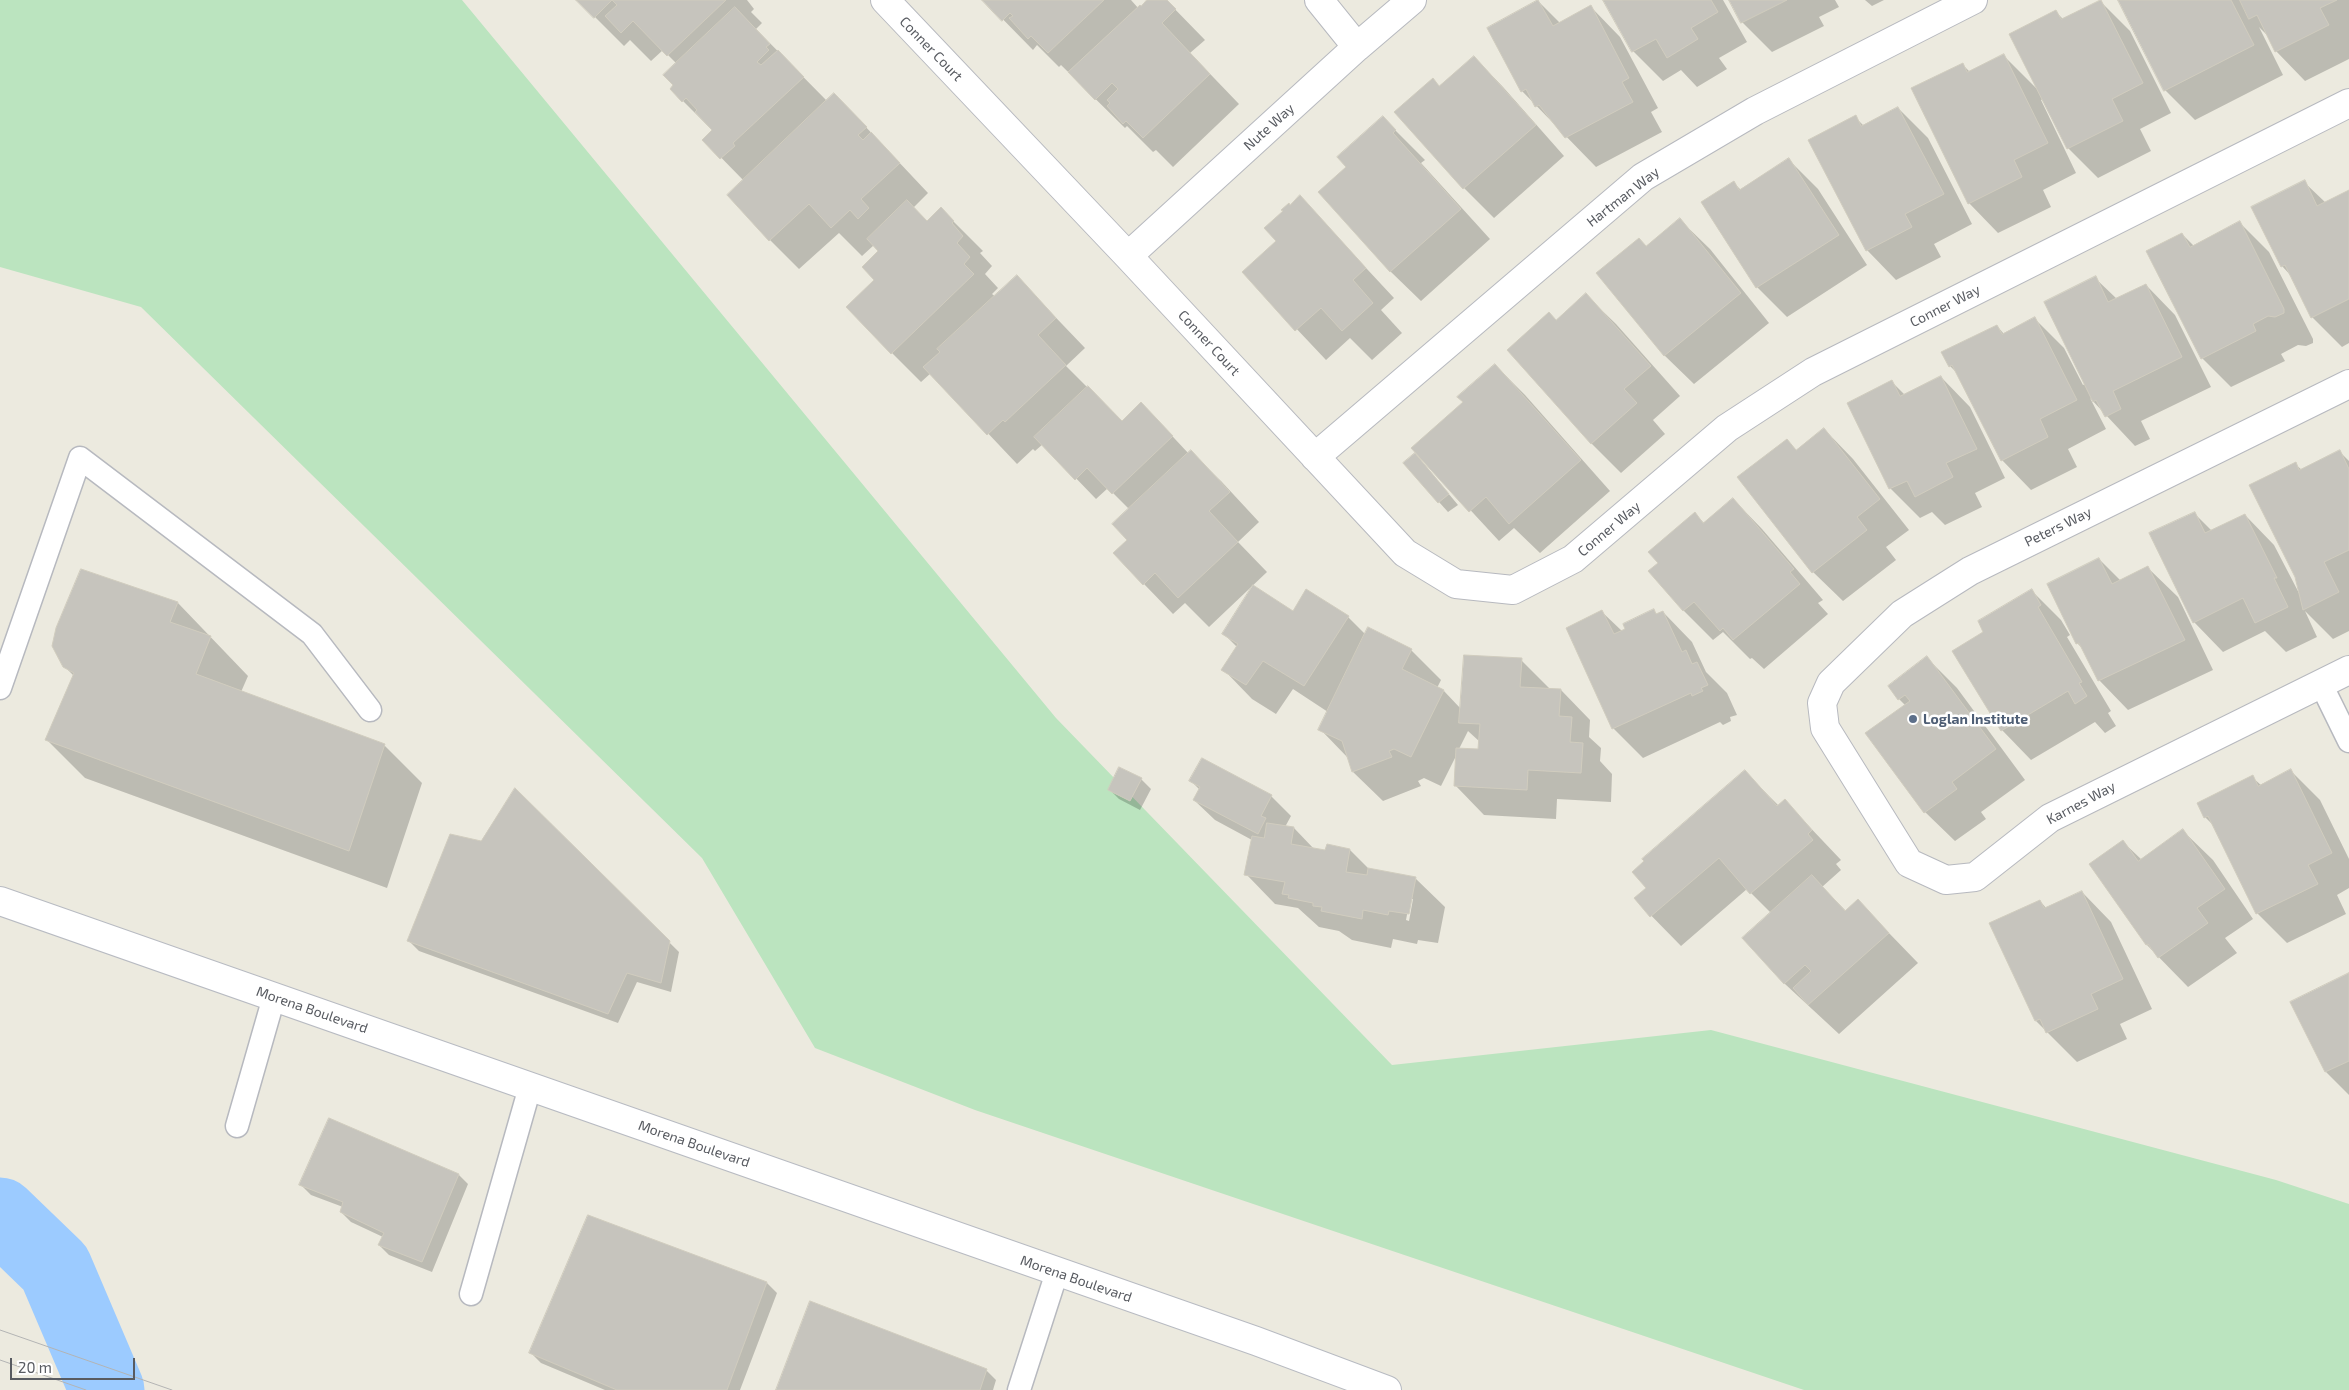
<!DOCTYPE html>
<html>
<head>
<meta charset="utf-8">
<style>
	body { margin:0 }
	#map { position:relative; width:2349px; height:1390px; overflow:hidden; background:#eceadf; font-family:"Exo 2",sans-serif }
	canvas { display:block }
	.scale { position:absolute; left:10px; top:1358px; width:125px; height:22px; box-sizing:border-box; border:2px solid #585b61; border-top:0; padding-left:6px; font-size:15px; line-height:18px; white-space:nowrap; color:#585b61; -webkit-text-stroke:4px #fff; paint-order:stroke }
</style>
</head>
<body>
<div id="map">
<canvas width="2349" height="1390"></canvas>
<div class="scale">20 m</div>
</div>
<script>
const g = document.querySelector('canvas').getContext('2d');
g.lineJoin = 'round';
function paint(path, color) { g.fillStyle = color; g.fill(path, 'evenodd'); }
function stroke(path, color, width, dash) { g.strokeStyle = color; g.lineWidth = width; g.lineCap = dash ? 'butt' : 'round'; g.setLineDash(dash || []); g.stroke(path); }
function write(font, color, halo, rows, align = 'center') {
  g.font = font + ' "Exo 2",sans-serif'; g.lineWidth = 5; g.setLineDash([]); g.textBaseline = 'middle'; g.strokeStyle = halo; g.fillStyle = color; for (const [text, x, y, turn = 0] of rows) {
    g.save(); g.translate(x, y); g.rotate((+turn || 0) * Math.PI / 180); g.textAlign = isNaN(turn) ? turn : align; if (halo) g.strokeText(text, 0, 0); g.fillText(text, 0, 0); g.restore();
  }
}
paint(new Path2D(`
	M0,0H462L1056,718L1392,1065L1711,1030L2276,1180L2349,1204V1390H1804L975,1110L815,1048L702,858L141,307L0,267Z`), '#bbe4bf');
paint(new Path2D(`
	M578,0H747L754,9L751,12L762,23L756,29L827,101L863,124L928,193L913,208L927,222L941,209L983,251L980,253L992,266L985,274L998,288L992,294L996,297L1017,277L1085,348L1066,366L1122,422L1161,424L1189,454L1191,452L1221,481L1259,522L1238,542L1267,572L1209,627L1185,603L1173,614L1144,584L1129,540V509L1108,488L1096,499L1043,444L1035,451L1033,449L1017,464L931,373L921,382L892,353L875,280L880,251L874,245L862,256L839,233L799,269L770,240L744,181L704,140L713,131L671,89L675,85L677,64L663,50L651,61L630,40L624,46Z
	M984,0H1131L1139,9L1149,0H1166L1205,40L1190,53L1239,104L1173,167L1156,150L1153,152L1127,126L1125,128L1061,65L1059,67L1037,45L1033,50Z
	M1604,0H1723L1747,42L1719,58L1727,69L1697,87L1681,70L1663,81L1633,51Z
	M1731,0H1835L1839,7L1819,17L1824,26L1772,52L1742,22Z
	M1865,0H1884L1872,6Z
	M2120,0H2349V59L2305,81L2276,51L2268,36L2259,27L2283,75L2195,120L2165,90Z
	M1538,1L1560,23L1591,7L1620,37L1658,108L1651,112L1662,132L1596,167L1522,91Z
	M2100,1L2130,31L2171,113L2140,129L2151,151L2098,178L2068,148L2043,99L2041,100L2076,173L2043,190L2051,207L1998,233L1969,203L1963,65L1970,72L2004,56L2037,89L2056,12L2063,19Z
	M1474,57L1503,87L1564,156L1494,218L1464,188L1396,112L1433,80L1440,87Z
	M1898,108L1928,138L1972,224L1934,244L1941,257L1896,280L1867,250L1855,117L1864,126Z
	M1383,118L1425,160L1421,163L1490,239L1421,301L1391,272L1320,192L1348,167Z
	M1789,160L1818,189L1867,265L1787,317L1757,287L1703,202L1734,183L1741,190Z
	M2304,182L2326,203L2349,192V343L2342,347L2312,317L2293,278L2282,266Z
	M1300,197L1394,298L1381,310L1402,333L1372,360L1350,338L1326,360L1243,272L1278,241L1285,211Z
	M1680,220L1710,249L1769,323L1694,384L1664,355L1646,247Z
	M2240,223L2269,252L2313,339V343L2306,346L2298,345L2281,354L2285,361L2231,387L2202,358L2182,234L2194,246Z
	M2095,278L2117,299L2146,285L2175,315L2211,387L2141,421L2150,439L2135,446L2090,398L2106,429L2068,449L2077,467L2031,490L2002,460L1958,374L1950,366L1997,326L2004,334L2035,319L2064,348L2083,385L2085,384Z
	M1586,295L1616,324L1680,396L1653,420L1665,434L1621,473L1591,443L1557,321Z
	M1495,365L1525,395L1610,491L1540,553L1514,528L1499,541L1413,448L1465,403Z
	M1941,377L1970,407L2005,478L1975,493L1982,507L1945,525L1932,512L1920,518L1890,488L1848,404L1892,382L1905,395Z
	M1824,429L1853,459L1909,530L1886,547L1896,560L1843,601L1813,572L1787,441L1797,451Z
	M2340,452L2349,461V631L2333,639L2305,611L2317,637L2286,652L2265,631L2223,652L2194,622L2195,514L2212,531L2245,515L2274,545L2300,595L2295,464L2302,470Z
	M1424,464L1458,505L1448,512L1439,502Z
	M1733,499L1762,529L1823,600L1818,603L1828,614L1764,669L1752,658L1750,659L1723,632L1713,640L1684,611L1650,571L1659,563L1695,514L1704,523Z
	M2099,559L2121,581L2148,568L2178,597L2213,670L2128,710L2099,680L2084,650L2077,643Z
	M2032,591L2061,620L2070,635L2067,637L2111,711L2108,713L2116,726L2105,733L2095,722L2031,760L2002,730L1985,632Z
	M178,603L248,676L241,692L384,745L422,783L387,888L85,778L47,740L74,676L64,666Z
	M1653,611L1658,615L1663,612L1692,642L1706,672L1727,693L1737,715L1730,717L1731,721L1723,725L1720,722L1643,758L1613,728L1602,612L1622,631Z
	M1293,612L1348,617L1366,635L1369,629L1411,650L1441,680L1437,688L1444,691L1461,709L1521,660L1551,690H1561L1590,720L1589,737L1601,748L1600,761L1612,774L1611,802L1557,799L1556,819L1484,815L1455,785L1457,754L1441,786L1424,778L1418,781L1421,786L1383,801L1353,772L1349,759L1320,729L1328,712L1293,689L1276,714L1252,699L1223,669L1237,647L1224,634ZM1468,731L1480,742L1479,750L1459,749Z
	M1927,658L1957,688L2025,780L1981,812L1986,819L1955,841L1925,812L1906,706L1899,699Z
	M2291,771L2320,800L2349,859V888L2337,895L2346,914L2287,943L2257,913L2215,827L2205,817L2252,777L2262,786Z
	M1745,772L1779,806L1785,801L1841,860L1836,864L1841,870L1822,887L1846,911L1858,901L1918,963L1839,1034L1785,984L1743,938L1771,913L1747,889L1681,946L1635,899L1648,888Z
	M1141,779L1151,789L1140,810L1119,799L1109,789Z
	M1191,781L1271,796L1291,816L1285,827L1294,828L1315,850L1326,852L1350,850L1369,869L1415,878L1445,907L1438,943L1418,940L1417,944L1393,939L1391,948L1352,940L1339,931L1319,927L1298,908L1275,904L1246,874L1252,840L1215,820L1194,800L1200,790ZM1410,899H1413L1409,921L1406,920Z
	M515,790L679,952L671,992L637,982L618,1023L419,951L409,941L482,843Z
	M2183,831L2213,860L2253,919L2225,938L2237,953L2188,987L2146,944L2123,842L2142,860Z
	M2082,892L2111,922L2152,1009L2120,1024L2127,1039L2077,1062L2036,1021L2040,901L2047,909Z
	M2349,974V1095L2326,1072L2292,1003Z
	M459,1175L468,1184L432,1272L389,1255L379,1245L383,1237L351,1222L341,1212L343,1207L311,1195L301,1185Z
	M589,1217L767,1283L777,1293L740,1390H605L541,1363L531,1353Z
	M986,1370L996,1380L993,1390H777Z`), '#0003');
stroke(new Path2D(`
	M0,1215L55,1268L107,1390`), '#9ccbff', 75);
const building = new Path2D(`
	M576,0H726L667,56L633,21L621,33L605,16L617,5L612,0L594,18Z
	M982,0H1104L1048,53L1031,36L1028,39L1009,18L1013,16L1010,13L1002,21Z
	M1147,0H1167L1176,9L1162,23L1210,74L1143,138L1126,121L1123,124L1107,106L1110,103L1107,100L1118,89L1112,83L1095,100L1068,72L1140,5L1141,6Z
	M1538,0L1553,26L1591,5L1629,78L1622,82L1633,102L1565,138L1539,105L1535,107L1526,89L1521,92L1487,28Z
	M1603,0H1711L1718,12L1691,28L1698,39L1667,58L1656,39L1632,52Z
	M1729,0H1787L1741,23Z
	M2101,0L2143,83L2112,99L2123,121L2067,149L2009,34L2056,10L2061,19Z
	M2118,0H2231L2254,45L2164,91Z
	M2240,0H2337L2320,8L2329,25L2275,52L2257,15L2249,19Z
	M735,7L770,44L766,47L769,50L757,62L761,65L778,50L804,77L733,143L735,146L720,159L702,140L712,130L695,112L697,110L686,98L682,102L670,89L673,85L663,75Z
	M2004,54L2048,143L2014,160L2022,177L1968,204L1911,88L1963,63L1967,72Z
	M1474,56L1536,125L1463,189L1394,112L1433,78L1439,86Z
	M834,93L867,127L858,135L863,140L871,132L900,163L861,199L869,208L858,219L850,210L831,228L809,204L769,241L727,195Z
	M1898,107L1944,194L1905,214L1912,227L1866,251L1808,140L1856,115L1861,126Z
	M1383,116L1396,130L1393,133L1461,209L1390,272L1318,192L1346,167L1337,157Z
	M1789,158L1839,235L1756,288L1701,202L1734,181L1739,190Z
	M2305,180L2317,206L2349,190V299L2311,318L2285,265L2281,267L2251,207Z
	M1300,195L1366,268L1353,280L1373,303L1342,331L1321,308L1295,331L1242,272L1276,241L1264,228L1283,211L1281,210L1289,203L1290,205Z
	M907,200L927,221L941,207L954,221L952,223L963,236L957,243L970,257L964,264L974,274L891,354L846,307L874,280L862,267L878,251L867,239Z
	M1680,218L1741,293L1664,356L1596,273L1639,238L1646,246Z
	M2240,221L2284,309V313L2275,317L2268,316L2253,324L2256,331L2201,359L2146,251L2182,233L2190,247Z
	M1017,275L1056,318L1038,335L1066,365L1005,422L1003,420L987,435L923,367L940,352L937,349Z
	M2096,276L2108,302L2146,284L2182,357L2113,391L2121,409L2105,417L2096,400L2093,402L2044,302Z
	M1586,293L1651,366L1624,389L1637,403L1591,444L1507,350L1549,312L1556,320Z
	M2035,317L2077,400L2040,419L2048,437L2001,461L1952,365L1949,367L1941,352L1997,325L2002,334Z
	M1495,364L1581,460L1509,524L1486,497L1469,512L1411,448L1463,402L1457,397Z
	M1941,376L1977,449L1946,463L1953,477L1915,497L1907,481L1889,489L1847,403L1892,380L1900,396Z
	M1088,386L1122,421L1141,402L1173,436L1112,494L1087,468L1075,480L1034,437Z
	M1824,428L1880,499L1857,517L1867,530L1812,573L1737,477L1787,439L1796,450Z
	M1191,450L1230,492L1209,511L1238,542L1178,598L1155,573L1143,585L1113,553L1127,540L1112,524Z
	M2340,450L2349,469V550L2324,562L2339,592L2303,610L2295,577L2249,485L2296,462L2299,470Z
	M1415,453L1449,494L1438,503L1403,463Z
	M1733,498L1794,569L1790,572L1800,584L1733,640L1723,628L1720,631L1694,602L1683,611L1648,571L1658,563L1648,552L1695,512L1703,523Z
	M2195,512L2205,533L2245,514L2277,578H2274L2288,607L2255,623L2243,598L2193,623L2149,533Z
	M2099,558L2112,584L2148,566L2185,640L2098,681L2079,643L2076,644L2047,584Z
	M81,569L178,602L170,622L211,636L196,674L385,744L349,851L45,740L74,673L63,667L52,646L56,628Z
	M1253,585L1293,611L1306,589L1349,616L1304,686L1263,661L1246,685L1221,670L1238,644L1222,634Z
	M2032,589L2041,605L2038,607L2082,682L2079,683L2087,696L2075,704L2068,691L2001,731L1952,651L1983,632L1978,621Z
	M1654,609L1656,614L1663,611L1682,652L1686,650L1692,664L1697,662L1708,685L1701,688L1703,691L1692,696L1691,693L1612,729L1566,628L1602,610L1614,634L1625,629L1623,624Z
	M1368,627L1412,649L1402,669L1444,690L1411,757L1394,749L1389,751L1392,757L1352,772L1342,741L1318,730Z
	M1464,655L1522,658L1520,687L1561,689L1559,716L1572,717L1570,742L1583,743L1581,773L1528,770L1527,790L1454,786L1456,748L1478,749L1480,724L1459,723Z
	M1927,656L1996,749L1952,782L1957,789L1924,813L1865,733L1910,701L1905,695L1898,700L1888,686Z
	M1202,758L1272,795L1261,816L1266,818L1258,834L1193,800L1200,787L1189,781Z
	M1119,767L1142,778L1130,801L1108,790Z
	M2291,769L2332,853L2308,865L2318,884L2256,914L2208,816L2204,818L2197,803L2253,775L2258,786Z
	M1745,770L1777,806L1785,799L1812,830L1808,834L1813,840L1750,894L1719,858L1650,917L1634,898L1646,888L1632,872L1644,861L1642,859Z
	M515,788L670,941L661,983L627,973L608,1014L407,941L450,834L481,841Z
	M1267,823L1294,827L1291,844L1325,850L1327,844L1350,849L1346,872L1367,875L1368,868L1416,877L1409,914L1389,911L1388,915L1363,910L1362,919L1321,911L1322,907L1313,906V903L1288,898L1289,895L1282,894L1285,882L1244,875L1252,836L1264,838Z
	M2183,829L2225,889L2197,908L2208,923L2158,958L2148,944L2146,945L2089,864L2123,840L2138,861Z
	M1812,875L1845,911L1858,899L1889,933L1808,1005L1793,988L1811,971L1805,965L1784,984L1742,938Z
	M2082,891L2123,979L2091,994L2098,1009L2046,1033L2040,1019L2035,1021L1989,923L2040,900L2044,908Z
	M2349,973V1061L2325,1072L2290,1002Z
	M329,1118L459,1174L422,1262L378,1245L384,1233L340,1212L343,1202L299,1185Z
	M588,1215L767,1282L727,1390H617L529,1353Z
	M810,1301L987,1369L980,1390H776Z`);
paint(building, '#c6c4bd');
stroke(building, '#d0ccbe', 1);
const service = new Path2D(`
	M2321,684L2349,741
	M0,688L80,458L312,634L370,710
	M237,1126L274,997
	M471,1294L530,1087
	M1019,1390L1057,1272`);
const minor = new Path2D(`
	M885,0L1128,256L1405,553L1456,584L1513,590L1573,559L1727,428L1813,372L2349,103
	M1319,0L1357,47
	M1128,256L1357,47L1412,0
	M2349,384L1970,571L1902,614L1831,683L1822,703L1825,728L1909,863L1946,880L1975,877L2050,818L2349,670
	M1315,457L1643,177L1755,111L1973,0`);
const secondary = new Path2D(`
	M0,901L1256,1341L1387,1390`);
stroke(service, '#b7b9bf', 25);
stroke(minor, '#b7b9bf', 30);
stroke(secondary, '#b8bbc2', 30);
stroke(service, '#fff', 22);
stroke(minor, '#fff', 28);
stroke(secondary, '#fff', 28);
stroke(new Path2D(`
	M0,1330L172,1390
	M0,1360L86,1390`), '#b3b4b4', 1);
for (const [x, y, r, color] of [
	[1913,719,5,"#5c6f8a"]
]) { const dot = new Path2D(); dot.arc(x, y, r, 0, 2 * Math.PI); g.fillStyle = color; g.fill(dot); stroke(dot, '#fff', 2); }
write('14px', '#585b61', '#fff', [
	["Conner Court",931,49,46],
	["Nute Way",1269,127,-42],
	["Hartman Way",1623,197,-38],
	["Conner Way",1945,306,-27],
	["Conner Court",1209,343,47],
	["Peters Way",2058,527,-26],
	["Conner Way",1609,529,-40],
	["Karnes Way",2081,803,-28],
	["Morena Boulevard",312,1010,19],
	["Morena Boulevard",694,1144,19],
	["Morena Boulevard",1076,1279,19]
]);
write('bold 14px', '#4e5e75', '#fff', [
	["Loglan Institute",1923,719]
], 'left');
</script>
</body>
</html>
